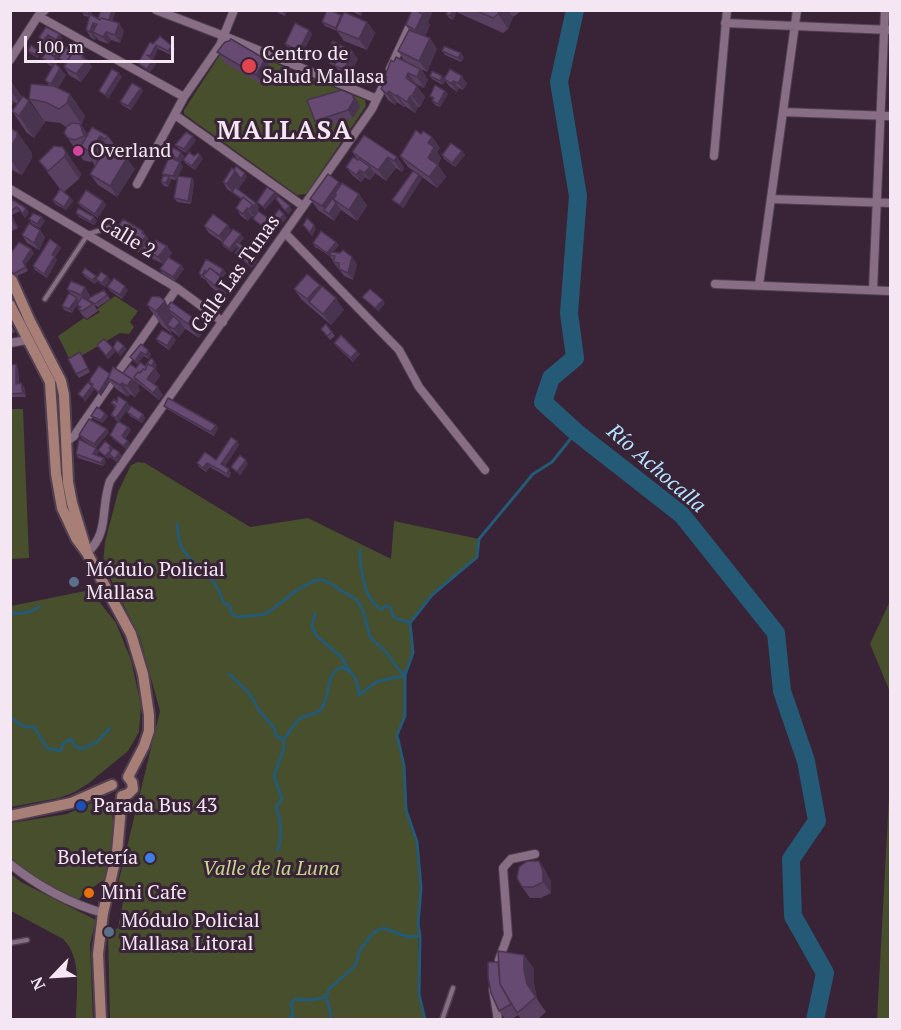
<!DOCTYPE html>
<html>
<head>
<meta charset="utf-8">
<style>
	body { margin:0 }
	#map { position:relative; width:901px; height:1030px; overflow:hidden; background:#382337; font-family:"PT Serif",serif }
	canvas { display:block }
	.frame { position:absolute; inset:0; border:12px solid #f4e6f3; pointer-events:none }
	.north { position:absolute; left:24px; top:946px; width:60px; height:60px; -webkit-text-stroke:4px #382337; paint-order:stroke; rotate:245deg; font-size:16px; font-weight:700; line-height:24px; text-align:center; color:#f4e6f3 }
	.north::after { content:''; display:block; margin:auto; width:21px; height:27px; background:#f4e6f3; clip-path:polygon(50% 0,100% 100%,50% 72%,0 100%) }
	.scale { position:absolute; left:24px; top:36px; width:150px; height:27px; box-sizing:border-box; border:3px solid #f4e6f3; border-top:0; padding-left:8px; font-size:18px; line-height:21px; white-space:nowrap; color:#f4e6f3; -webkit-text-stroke:4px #382337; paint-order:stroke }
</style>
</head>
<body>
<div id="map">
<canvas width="901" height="1030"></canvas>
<div class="frame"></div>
<div class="north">N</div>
<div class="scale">100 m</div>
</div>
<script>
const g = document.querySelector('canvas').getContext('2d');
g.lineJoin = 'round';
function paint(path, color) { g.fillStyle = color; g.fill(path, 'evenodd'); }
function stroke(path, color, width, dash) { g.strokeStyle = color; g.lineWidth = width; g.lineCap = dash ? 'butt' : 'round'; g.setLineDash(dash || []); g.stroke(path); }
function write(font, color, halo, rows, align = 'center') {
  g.font = font + ' "PT Serif",serif'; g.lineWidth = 6; g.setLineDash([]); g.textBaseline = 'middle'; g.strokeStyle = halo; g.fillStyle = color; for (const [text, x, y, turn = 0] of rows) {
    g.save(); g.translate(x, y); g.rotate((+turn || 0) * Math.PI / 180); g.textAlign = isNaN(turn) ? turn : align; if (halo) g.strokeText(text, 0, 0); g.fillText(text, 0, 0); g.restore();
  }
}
paint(new Path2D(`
	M231,45L365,100L366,106L306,194L297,195L184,114V110L225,47Z
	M115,296L138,311L130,322L134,327L129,334L120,333L71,362L58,336L84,318L87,320L100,312L97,309Z
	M11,409H23L29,558L11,559Z
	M138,462L145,463L250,527L308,518L391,559L394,521L479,539L477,557L432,595L410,623L413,653L405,675V716L397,735L404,766L406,810L417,842L421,888L418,924L419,994L425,1019H110L108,934L118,928L124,897L118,884L160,711L140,638L103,563L105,542L118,492L131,465Z
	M90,590L116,623L131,660L141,705L139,732L128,751L89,783L75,792L59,798L11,807V606Z
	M890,601V692L870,644Z
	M890,778V1019H877Z
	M98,800C125,801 109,863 105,879L82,895L79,900L71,899L29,874L11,858V823L67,814Z
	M11,874L21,882L96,920L90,944L93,1019H76C76,994 83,958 63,939L11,911Z`), '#474f2c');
stroke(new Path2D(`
	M177,524C178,531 178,541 182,548C196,571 215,573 223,602L230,606L231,613L238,617L266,614L297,590L316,580H324L357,600L363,611L370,637L388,654L395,665L405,675
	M360,550C360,568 364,600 381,609L386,606L391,608L393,617L410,623
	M315,613L312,627L316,635L341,657L350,671
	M10,614L29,612L39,607
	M229,674L249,693L261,713L275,729L276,736L283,739
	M10,717L24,727H34L47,748L60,751L64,743L71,739L75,746L82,749L98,741L110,728
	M277,851C283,837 281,821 276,807L282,799L274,776L284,748L283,739C290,734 294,722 301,718C310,713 320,715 324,704C330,690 326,675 341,667C356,673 357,680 359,695L376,682L405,675
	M420,936L419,994L425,1020
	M326,997L331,1014L330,1020
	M287,1020L293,1015L291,1003L295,999L311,1000L326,997L329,989L355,966L360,950L374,932L383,928L408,937L420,936L418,924L421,888L417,842L406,810L404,766L397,735L405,716V675L413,653L410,623L432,595L477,557L479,539L533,474L552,462L576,432`), '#255a76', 3);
stroke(new Path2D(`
	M575,10L559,82L578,196L569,313L575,358L551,378L543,402L576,432L682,515L776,633L782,691L806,761L817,821L791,859L793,916L825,973L815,1020`), '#255a76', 18);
const service = new Path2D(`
	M45,299L88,234L111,227
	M10,943L27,940
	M442,1020L453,988`);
const minor = new Path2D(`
	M156,10L224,36L377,99
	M38,16L184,97
	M725,23L890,30
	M10,60L38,16L45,10
	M390,69L417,10
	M783,112L890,116
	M175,115L303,206
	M714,156L727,10
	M137,184L184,97L220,45L234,10
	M10,189L177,288L223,322
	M771,199L890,203
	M285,233L399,350L419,387L485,470
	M715,284L890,291
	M759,285L797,10
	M873,290L885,10
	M10,343L27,340
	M66,442L74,436L177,288
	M87,553C110,532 100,509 110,481L372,109L386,80
	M10,864C39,887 68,903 103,913
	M499,960L508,935L503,868L511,859L535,854
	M493,989L498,1020`);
const secondary = new Path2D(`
	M10,276L30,321L61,381L64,395L68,482L72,503L86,549
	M10,305L50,382L56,474L62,508L76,538L87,553L131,634L143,674L149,715V731L144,746L128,777
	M122,796L128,794L133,789L132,782L128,777
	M10,816L71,803L112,785
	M101,1020L98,954L103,913L117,853L122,796`);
stroke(service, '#514051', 7);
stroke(minor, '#514051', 10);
stroke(secondary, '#514051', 14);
stroke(service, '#876e85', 4);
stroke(minor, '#876e85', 8);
stroke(secondary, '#a77f77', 10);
paint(new Path2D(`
	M272,10H287L285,16Z
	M351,10H363L361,16L353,12Z
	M412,10H433L428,22L430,25L425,36L430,38L437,49L427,72L421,69L428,80L424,88L416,84V85L425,97L420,107H418L415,113L405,106L404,107L397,102L395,105L388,100L381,89L386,78L385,76L394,62H405L398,51L409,30L406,25Z
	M448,10H523L513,17L508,29L503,33L456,12V13L453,20L449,18L446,14Z
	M82,12L91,15L98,19L119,23L124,31L120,43L111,40L108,44L98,40L96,37L95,40L91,38L86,30L89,17L84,16Z
	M322,22H367L375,33L367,50L344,41L337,31L325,26Z
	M46,27L62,38L59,44L51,39L46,45L41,41L39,37Z
	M309,30L312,34L302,55L288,48L285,44Z
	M153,44L172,46L175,49L171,55L158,49L153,60L156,64L150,72L141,66L138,63Z
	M28,51L40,53L38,58L31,54Z
	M73,51L83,55L92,67L81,82L69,75L64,67L66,64L61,62L59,58Z
	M442,51L464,57L461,62L445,55Z
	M57,52L59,55L57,59L58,61L56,64L66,75L58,88L70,94L85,116L81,125L88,135L108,136L120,153L135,169L117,197L98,185L90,174L95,166L92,161L90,162L83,160L64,133L66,127L60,123L44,121L29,99L49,85L45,80L52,67L45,62L42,58Z
	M217,52L265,59L272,70L264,86L225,63Z
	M325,57L358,59L349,76L340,73L335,66L330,64Z
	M430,76L445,80L443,85L432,79Z
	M444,79L467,83L463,90L459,88L457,92L449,86Z
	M10,80L22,97L45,122L34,138L27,133L12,111L17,104L14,102L10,109Z
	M141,88L143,91L131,110L122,105L120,102Z
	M448,94L440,107L435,105L432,101L433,99L430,96Z
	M358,102L360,107L353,118L320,129L315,121Z
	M10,129L17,132L32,153V158L22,175L10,169Z
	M432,137L440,148L437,152L441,158L438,165L446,177L437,188L408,167L400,156Z
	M196,140L186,153L178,148L175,145Z
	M63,147L81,174L79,179L64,192L73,201L66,210L55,204L53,200L60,189L39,161Z
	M462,151L465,155L455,167L444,159L442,155Z
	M181,152L184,156L181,162L169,156L167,153Z
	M352,152L397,157L404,168L402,172L396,168L386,181L374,172L375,174L370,180L365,177L361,182L352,175L346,167L358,160Z
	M194,156L203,158L195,170L186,164L183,160Z
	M183,166L176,180L170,179L171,180L168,187L164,186L161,182L164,176L162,174Z
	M247,176L238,190L256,203L259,207L254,217L252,216L248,221L241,216L236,208L242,200L227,189L223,182Z
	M192,178L194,182L191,204L177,202L174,198Z
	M339,182L341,185L359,194L367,206L357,221L341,210L334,221L318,210L310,199Z
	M10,198L29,212L25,218L20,211L12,215L18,228L10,232Z
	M103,201L106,205L98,218L80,206L78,203Z
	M76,213L94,217L97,221L94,225L79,217Z
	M29,219L45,221L40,228L31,223Z
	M253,219L278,227L272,235L256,222Z
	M204,226L232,231L244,238L239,244L258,260L252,268L238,257L235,253L238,249L237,247L232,252L224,247L222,243V242L209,233Z
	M40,230L45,237L39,250L27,243L22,235Z
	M143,231L151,243L167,246L172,253L168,258L181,265L184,269L175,281L162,273L160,269L163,264L147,256L143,250L141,254L119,240L114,233Z
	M336,242L339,245L333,252L357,264L353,280L344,276L333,262V261L330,256L315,247L313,243Z
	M58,245L61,248L55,257L57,260L47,278L35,270L33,266Z
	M31,249L34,253L25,265L28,271L15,277L10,270Z
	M206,259L223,269L226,273L222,278L230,289L224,297L211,287L205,279H204L201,277L199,273Z
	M82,273L96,277L107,276L110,280L105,287L97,281L95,284L85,277Z
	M320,285L344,310L331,325L302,300L294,289Z
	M107,287L128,290L122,299L110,291Z
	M67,289L90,295L88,298L104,290L110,299L98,307L94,305L98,311L87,319L83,316L78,309L79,308L77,305L72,313L64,310L62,306L71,294Z
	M147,305L168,306L202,332L199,338L184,328L185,329L179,337L172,331L171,333L162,326Z
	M10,323L15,332L10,334Z
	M326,324L335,336L330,340L321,329Z
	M173,336L176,340L169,350L159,343L156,339Z
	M334,343L360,354L353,362L337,347Z
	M141,344L151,354L148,359L144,356L137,364L130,357Z
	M82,356L90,372L79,378L76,374Z
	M16,364L18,368L19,383H21L24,387L26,397H10V365Z
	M157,365L155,368L160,376L154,384L163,395L159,400L139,384L138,386L140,390L135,397L130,394L128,397L116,389L110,382L101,396L95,390L90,383L110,374L123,373L145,366Z
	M117,402L130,406L119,421L128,427L131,430L125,439L130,444L126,449L113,439L110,435L118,422L111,415L115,408L111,403Z
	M164,406L216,425L218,428L214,436L167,409Z
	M127,412L143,414L145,418L142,423L130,416Z
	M91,416H108L103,423L94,419Z
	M107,429L109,432L96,448L99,451L97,455L106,462L103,466L78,458L76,454L93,446L82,439L79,435Z
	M237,441L239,445L225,466L231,473L229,478L210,467L206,472L199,467L197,463L216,460Z
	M113,448L119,452L122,456L118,463L110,457L108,459L101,453L98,450Z
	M539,861L546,872L551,882V893L541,898H530L522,887Z
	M524,955L534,969V984L537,999L546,1012L537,1020H522L518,1015L510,1020H506L499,1011L498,962Z`), '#594061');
paint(new Path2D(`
	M89,10H93L90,18L88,14Z
	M112,10H116L111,27L108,23Z
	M282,10H287L285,16Z
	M357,10H363L361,16Z
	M425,10H427L431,16L428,22L430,25L423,41L415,30Z
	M429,10H433L431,16L428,12Z
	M453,10H454L456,13L453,20L450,16Z
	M499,10H508L513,17L508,29L498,14Z
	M367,22L375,33L367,50L359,39Z
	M93,23L99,30L93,32L96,37L95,40L90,32Z
	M119,23L124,31L120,43L115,35Z
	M309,30L312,34L302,55L299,51Z
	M106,32L111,40L108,44L103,37Z
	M60,34L62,38L59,44L56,40Z
	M48,35L51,39L46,45L43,41Z
	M430,38L437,49L427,72L419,61Z
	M156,45L158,49L153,60L150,56Z
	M172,46L175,49L171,55L168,51Z
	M37,50L40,53L38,58L36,55Z
	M57,52L59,55L57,59L55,56Z
	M353,52L358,59L349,76L344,69Z
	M461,53L464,57L461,62L458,58Z
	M83,55L92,67L81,82L76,74Z
	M56,58L58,61L54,68L52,64Z
	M265,59L272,70L264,86L256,75Z
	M153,60L156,64L150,72L147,69Z
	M60,68L66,75L56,91L51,84Z
	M420,69L428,80L424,88L417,77Z
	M119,73L122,77L108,99L105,95Z
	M408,73L416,84L414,89L406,78Z
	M442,76L445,80L443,85L440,81Z
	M462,76L467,83L463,90L458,83Z
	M10,80L25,101L22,106L10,90Z
	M453,81L459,88L457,92L452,84Z
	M417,86L425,97L420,107L412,96Z
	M141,88L143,91L131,110L128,106Z
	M389,91L397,102L395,105L387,94Z
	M445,91L448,94L440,107L438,104Z
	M70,94L85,116L82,125L67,103Z
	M353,95L358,102L360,107L353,118L348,110Z
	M397,95L405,106L404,107L396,96Z
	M410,96L418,107L415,113L407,102Z
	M10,97L14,102L10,109Z
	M29,101L45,122L34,138L19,116Z
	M80,124L95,145L100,136L116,157L105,174L90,152L93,148L84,136Z
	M17,132L32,153V158L22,175L10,159V148Z
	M193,136L196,140L186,153L184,149Z
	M432,137L440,148L437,152L441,158L436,169L428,158V143Z
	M63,147L81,174L79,179L64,157Z
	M462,151L465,155L455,167L452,163Z
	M181,152L184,156L181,162L178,159Z
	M200,155L203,158L195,170L192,166Z
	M388,157L396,168L386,181L378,170Z
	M397,157L404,168L402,172L394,161Z
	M127,158L135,169L117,197L110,186Z
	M180,162L183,166L176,180L173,176Z
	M438,165L446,177L437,188L429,177Z
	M370,167L375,174L370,180L364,173Z
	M360,170L365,177L361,182L356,175Z
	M235,171L243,182L235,194L232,192L227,184Z
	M245,173L247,176L244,182L241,179Z
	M419,175L422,179L403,209L400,205Z
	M169,176L171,180L168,187L166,183Z
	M192,178L194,182L191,204L188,201Z
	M339,182L347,193L336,194L335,193L339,198L333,199L341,210L334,221L329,214L324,210L330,217L322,206Z
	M275,192L278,195L265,210L263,207Z
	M359,194L367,206L357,221L349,210Z
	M70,197L73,201L66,210L64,207Z
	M103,201L106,205L98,218L95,214Z
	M256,203L259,207L256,210L258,212L254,217L249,209L253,205Z
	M290,206L292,210L288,215L285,211Z
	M26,208L29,212L25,218L23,214Z
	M247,208L252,216L248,221L243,214Z
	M10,213L12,215L18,228L12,221L10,216Z
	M284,214L287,218L281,225L278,222Z
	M42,217L45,221L40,228L37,224Z
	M94,217L97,221L94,225L91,222Z
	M275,223L278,227L272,235L269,231Z
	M228,225L233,232L224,243L219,236Z
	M314,225L316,229L312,237L310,233Z
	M40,230L45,237L39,250L34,243Z
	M143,231L151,244L148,249L142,241Z
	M241,234L244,238L237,246L235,244L237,247L232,252L229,249Z
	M140,240L145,247L142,248L143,250L141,254L136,247Z
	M336,242L339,245L331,255H329L330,257L327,253Z
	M58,245L61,248L55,257L57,260L47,278L44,274L52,255Z
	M167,246L172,253L163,265L158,257Z
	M31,249L34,253L25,265L28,271L23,262Z
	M256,256L258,260L252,268L249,265Z
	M352,257L357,264L353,280L348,273Z
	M181,265L184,269L175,281L173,277Z
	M223,269L226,273L222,278L220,275Z
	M96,276L98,280L96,279L97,281L95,284L92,280Z
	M107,276L110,280L105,287L102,283Z
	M222,278L230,289L224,297L216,286Z
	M320,285L328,296L310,303L307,299Z
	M125,286L128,290L122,299L120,295Z
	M85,287L90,295L87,303L81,295Z
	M77,298L79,301L72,313L69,309Z
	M336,298L344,310L331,325L323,314Z
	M383,300L385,304L378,312L375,308Z
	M165,301L173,313L168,309L179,324L180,322L185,329L179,337L174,329L167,325L172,331L171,333L156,311Z
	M192,317L202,332L199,338L188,324Z
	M173,336L176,340L169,350L167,346Z
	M124,346L127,349L120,357L118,353Z
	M113,348L115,352L108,360L106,356Z
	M148,350L151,354L148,359L146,355Z
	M357,351L360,354L353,362L351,358Z
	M141,352L144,356L137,364L135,361Z
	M154,361L157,365L155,368L160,376L152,386L147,379L148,374Z
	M16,364L18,368L19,387L16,384Z
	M108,378L110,382L101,396L99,392Z
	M132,379L136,381L139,384L138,386L140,390L135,397L127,386Z
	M21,383L24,387L26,397L23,393Z
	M122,383L130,394L128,397L120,385Z
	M92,386L94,390L85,402L83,398Z
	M158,387L163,395L159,400L153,393Z
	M127,402L130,406L118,422L116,418Z
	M105,413L108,416L103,423L101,420Z
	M143,414L145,418L142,423L139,420Z
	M216,425L218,428L214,436L211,432Z
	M128,427L131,430L124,440L122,436Z
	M107,429L109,432L96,448L99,451L96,458L93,454L96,448L94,444Z
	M128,441L130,444L126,449L123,446Z
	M237,441L239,445L224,467L221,464Z
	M111,446L114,449L109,454L110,457L108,459L105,456Z
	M119,452L122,456L118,463L115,459Z
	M104,458L106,462L103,466L101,463Z
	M246,460L248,464L240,476L237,472Z
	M207,463L210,467L206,472L203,468Z
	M229,469L231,473L229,478L227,474Z
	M539,861L546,872L551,882V893L543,882Z
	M524,955L534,969V984L537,999L546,1012L527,984L524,970Z`), '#48344f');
const building = new Path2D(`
	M82,10H89L88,14L82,12Z
	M101,10H112L109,20L101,18L100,20L98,19Z
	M327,10H330L341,15L336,28L322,22Z
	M412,10H416L423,14L415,30L406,25Z
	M416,10H425L423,15Z
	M448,10H453L450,16L446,14Z
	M475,10H499L498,14L493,18Z
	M344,12L367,22L359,39L336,30Z
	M90,14L100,20L101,18L119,23L115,35L106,32L103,37L93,32L97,24L93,23L90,32L86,30Z
	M295,23L309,30L299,51L285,44Z
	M46,27L60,34L56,40L48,35L43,41L39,37Z
	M409,30L430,38L419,61L398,51Z
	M160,36L172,46L168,51L156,45L150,56L147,55L153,60L147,69L138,63L150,42L153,44Z
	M231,39L265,59L256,75L217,52L225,42L229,41Z
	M333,41L353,52L344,69L334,66L336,61L325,57Z
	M31,45L37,50L36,55L28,51Z
	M444,46L461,53L458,58L442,51Z
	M49,47L57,52L55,56L50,54L56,58L52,64L42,58Z
	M66,47L73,51L66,63L59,58Z
	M74,50L83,55L82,57L87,60L76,74L64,67Z
	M396,57L420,69L417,77L408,73L406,78L417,86L412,96H410L407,102L397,95L396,96L389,91L387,94L381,89L387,77L385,76L391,60L394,62Z
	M55,63L60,68L51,84L45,80Z
	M112,69L119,73L105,95L99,91Z
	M450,69L462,76L458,83L453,81L452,84L444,79Z
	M432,71L442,76L440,81L430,76Z
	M132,83L141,88L128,106L120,102Z
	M31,84L54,86L70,94L67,103L59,109L45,102L29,99Z
	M435,85L445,91L438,104L432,101L434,98L430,96Z
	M342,90L353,95L354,100L348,110L315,121L307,100Z
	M23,96L29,101L19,116L12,111Z
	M72,123L80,124L84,136L75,140L68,138L64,133L67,126Z
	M92,127L108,136L105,139L100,136L90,152L81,146Z
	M10,129H12L17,132V137L10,148Z
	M416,130L421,134L423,131L432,137L428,143L434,147L428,158L438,165L429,177L400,156Z
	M186,132L193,136L184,149L175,145Z
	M364,135L397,157L394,161L388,157L378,170L352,152Z
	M451,143L462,151L452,163L442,155Z
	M54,146L63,147L66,153L64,157L48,171L39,161Z
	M108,146L127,158L110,186L90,174Z
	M170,146L181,152L178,159L167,153Z
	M189,152L194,156L198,153L200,155L192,166L183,160Z
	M169,157L180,162L173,176L162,174Z
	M353,157L358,160L359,159L370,167L364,173L360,170L356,175L346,167Z
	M236,166L245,173L241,179L234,170Z
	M232,168L235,171L227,184L223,182Z
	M413,171L419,175L400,205L392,200Z
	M328,174L339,182L322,206L310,199Z
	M163,176H169L166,183L161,182Z
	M178,176L192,178L188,201L174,198Z
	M342,183L359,194L349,210L333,199L336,194L335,193Z
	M235,187L256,203L254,206L243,197L242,199L232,192Z
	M267,187L275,192L263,207L257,202Z
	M60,189L70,197L64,207L53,200Z
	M86,190L103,201L95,214L78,203Z
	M335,195L336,196L333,199L336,203L329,214L324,210Z
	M278,196L290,206L285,211L276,199Z
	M243,197L253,205L249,209L247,208L243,214L236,208Z
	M10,198L26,208L23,214L17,207L10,211Z
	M78,208L94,217L91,222L76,213Z
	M279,209L284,214L278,222L273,217Z
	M258,211L275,223L269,231L253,219Z
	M33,213L42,217L37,224L29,219Z
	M213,214L228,225L219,236L204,226Z
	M307,218L314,225L310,233L303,225Z
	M123,219L143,231L142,233L146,236L142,241L140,240L136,247L114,233Z
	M29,223L40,230L34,243L22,235Z
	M233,229L241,234L229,249L222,243Z
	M321,231L336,242L327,253L313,243Z
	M50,239L58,245L52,255L55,256L44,274L33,266Z
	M156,240L167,246L158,257L142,248L147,242L151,244Z
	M19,242L31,249L23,262L26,267L13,274L10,270V254Z
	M237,242L256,256L249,265L235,253L239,248L235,244Z
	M343,250L352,257L348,273L339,269V263L333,262L335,256L329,255L331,252L340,253Z
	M168,257L181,265L173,277L160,269Z
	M206,259L223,269L220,275L210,268L207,272L205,270L202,276L199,273Z
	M85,268L96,276L92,280L82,273Z
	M210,268L222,278L216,286L203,276Z
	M101,272L107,276L102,283L96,279Z
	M307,274L320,285L307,299L294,289Z
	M114,278L125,286L120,295L107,287Z
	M71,281L85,287L81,295L67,289Z
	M322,286L336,298L323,314L309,302Z
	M370,289L383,300L375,308L362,297Z
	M104,290L107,295L95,304L87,299Z
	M69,293L77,298L69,309L62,306Z
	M152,296L160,297L165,301L156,311L147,305Z
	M82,297L93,304L82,311L78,309L81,307L77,305Z
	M171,302L192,317L188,324L168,309L170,307L168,306Z
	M173,316L180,322L174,329L167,325Z
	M326,324L332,332L327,336L321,329Z
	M162,330L173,336L167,346L156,339Z
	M341,335L357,351L351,358L334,343Z
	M104,339L113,348L106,356L97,345Z
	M117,340L124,346L118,353L113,348Z
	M141,344L148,350L146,355L141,352L135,361L130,357Z
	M80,352L88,368L76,374L68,359Z
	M151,358L154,361L152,366L148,364L145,370L143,369L140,373L138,372L134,377L136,381L135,382L132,379L123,373L130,364L136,368L140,362L145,366Z
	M16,364V384L21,383L23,393L10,394V365Z
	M148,364L155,368L147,379L158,387L153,393L134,377L138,372L140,373L143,369L145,370Z
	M99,366L110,374L99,392L92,387L93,384L90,383V379Z
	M113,367L132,379L127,386L122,383L120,385L108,378Z
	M88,382L92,386L83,398L78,394Z
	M118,396L127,402L116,418L111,415L116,406L111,403L114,399L117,402Z
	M168,398L216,425L211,432L164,406Z
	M131,406L143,414L139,420L127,412Z
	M97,407L105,413L101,420L91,416Z
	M89,419L107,429L94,444L79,435Z
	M118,421L128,427L122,436L128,441L123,446L110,435Z
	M231,437L237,441L221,464L229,469L227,474L207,463L203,468L197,463L205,452L216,460Z
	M79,439L96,448L93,454L104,458L101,463L76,454Z
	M105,441L111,446L109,448L111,450L105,456L98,450Z
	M113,448L119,452L115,459L109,454Z
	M240,455L246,460L237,472L231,467Z
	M527,861H539L543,871V882L533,887H522L517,878L519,867Z
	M498,951L524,955V970L527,984L536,997L517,1013L500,984Z
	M488,962H498L500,984L511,1004L499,1011L491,993L488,977Z`);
paint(building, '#674a71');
stroke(building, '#48344f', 1.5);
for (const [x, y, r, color] of [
	[249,66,8,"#e0444e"],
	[78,151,6,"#d1479c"],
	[74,582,6,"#5c6f8a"],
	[81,806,6,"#1a4fb4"],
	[150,858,6,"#3f7fe0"],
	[89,893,6,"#e8710a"],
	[109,932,6,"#5c6f8a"]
]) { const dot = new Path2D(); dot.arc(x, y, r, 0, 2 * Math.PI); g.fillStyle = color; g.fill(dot); stroke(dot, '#382337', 2); }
write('20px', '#f4e6f3', '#382337', [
	["Centro de",262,54],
	["Salud Mallasa",262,77],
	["Overland",90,151],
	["Módulo Policial",86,570],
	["Mallasa",86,593],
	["Parada Bus 43",93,806],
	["Boletería",138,858,"right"],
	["Mini Cafe",101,893],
	["Módulo Policial",121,921],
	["Mallasa Litoral",121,944]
], 'left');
write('20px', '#f4e6f3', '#382337', [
	["Calle 2",127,238,31],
	["Calle Las Tunas",236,274,-55]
]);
write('italic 20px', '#c7d88c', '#382337', [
	["Valle de la Luna",271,869]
]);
write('italic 21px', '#b5e4ff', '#382337', [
	["Río Achocalla",656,469,41]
]);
g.letterSpacing = '1.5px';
write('bold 26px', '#f4e6f3', '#382337', [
	["MALLASA",285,132]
]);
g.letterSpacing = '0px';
</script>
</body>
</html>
